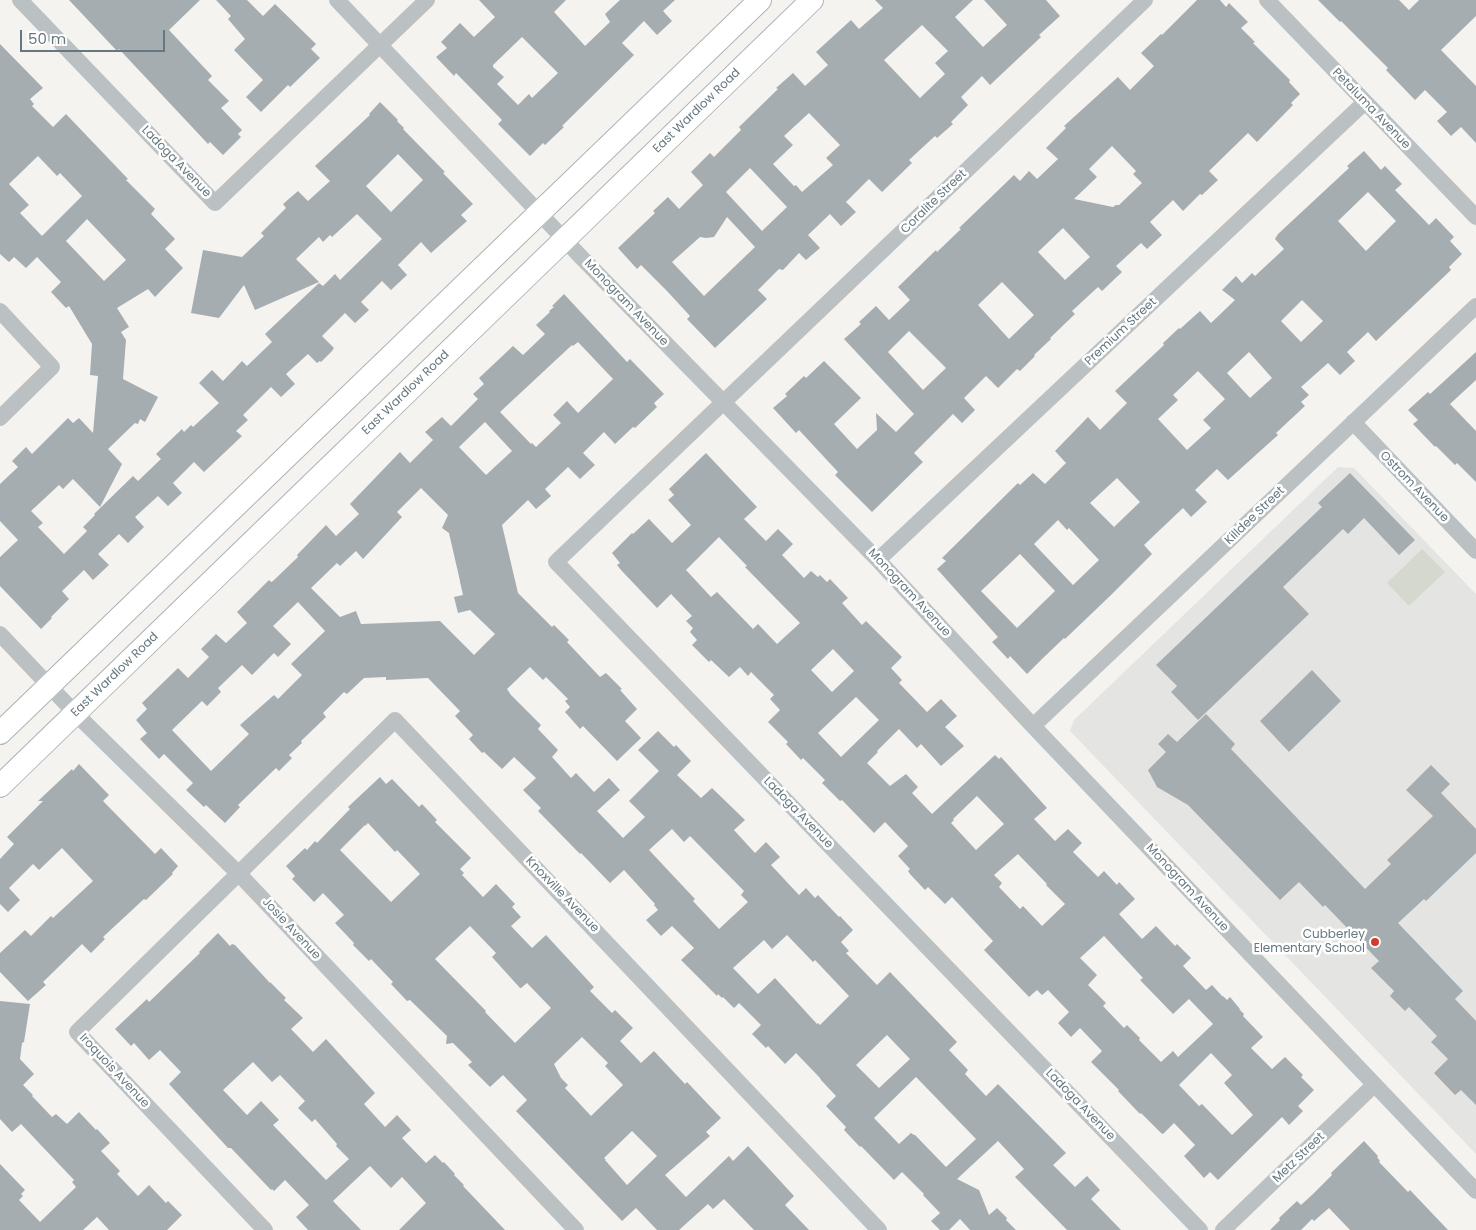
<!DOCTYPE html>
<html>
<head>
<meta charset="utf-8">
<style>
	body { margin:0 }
	#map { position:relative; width:1476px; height:1230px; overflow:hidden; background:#f4f3f0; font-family:Poppins,sans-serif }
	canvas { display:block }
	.scale { position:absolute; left:20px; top:30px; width:145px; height:22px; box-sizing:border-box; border:2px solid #65777f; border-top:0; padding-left:6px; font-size:15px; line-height:18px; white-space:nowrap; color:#65777f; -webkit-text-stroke:4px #fff; paint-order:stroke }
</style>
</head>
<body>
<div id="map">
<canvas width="1476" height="1230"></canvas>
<div class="scale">50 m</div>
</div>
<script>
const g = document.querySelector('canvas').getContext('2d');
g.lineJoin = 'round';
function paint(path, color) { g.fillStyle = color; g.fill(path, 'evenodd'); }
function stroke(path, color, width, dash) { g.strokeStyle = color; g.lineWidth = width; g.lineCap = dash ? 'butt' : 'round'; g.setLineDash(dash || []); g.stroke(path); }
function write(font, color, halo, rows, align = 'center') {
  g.font = font + ' Poppins,sans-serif'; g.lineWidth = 5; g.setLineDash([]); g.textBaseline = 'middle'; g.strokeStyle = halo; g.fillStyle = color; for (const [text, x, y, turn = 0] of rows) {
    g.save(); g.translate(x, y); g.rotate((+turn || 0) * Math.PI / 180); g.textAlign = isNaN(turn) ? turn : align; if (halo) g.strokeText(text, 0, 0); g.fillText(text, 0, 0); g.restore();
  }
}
paint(new Path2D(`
	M1338,467L1354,468L1476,594V1154L1070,731L1074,720Z`), '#e4e5e3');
paint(new Path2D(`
	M1422,549L1445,572L1409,606L1387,583Z`), '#d4d8cf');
paint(new Path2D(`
	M69,0H200L169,30L212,76L208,80L229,101L221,108L242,130L238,134L241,137L223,155L210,142L208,144L119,49L117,51Z
	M216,0H247L263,16L275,4L316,44L311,49L320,58L290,87L288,85L261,112L246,97L263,80L234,50L245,39L228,19L231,16Z
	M479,0H566L554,12L585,46L610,22L605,14L620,0H675L663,11L672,21L657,35L644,21L622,43L634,55L562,126L564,127L545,145L543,143L530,156L498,124L502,120L456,73L454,76L436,57L447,48L441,42L460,23L474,37L495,17ZM522,37L558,73L532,98L529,94L518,105L497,84L504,77L493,67V65Z
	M875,0H973L955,17L983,47L1007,25L984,0H1046L1060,16L1039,35L1041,37L990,85L982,76L961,97L968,105L951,122L953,124L937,138L935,136L909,160L912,163L882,192L869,179L846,202L856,212L841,226L830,214L808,235L820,248L806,260L799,253L783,270L779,269L758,290L767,299L715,348L687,319L690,316L667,291L641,265L637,269L618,248L655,213L653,211L668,197L679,209L703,185L691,172L710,153L714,157L741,130L739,127L778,89L776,88L793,73L805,86L828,65L816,52L851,20L859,29L883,8ZM922,25L948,51L935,63L945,74L920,98L884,60ZM809,113L840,145L826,158L833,165L802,192L796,185L794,186L773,164L793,145L784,136ZM750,168L787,207L762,231L726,192ZM727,217L755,247L704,296L672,262L700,237L706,238L714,237Z
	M1197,0H1220L1226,7L1229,3L1248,22L1241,28L1255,42L1253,43L1290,80L1289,82L1300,94L1291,103L1293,105L1257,142L1248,133L1209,171L1218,180L1202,195L1200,194L1183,211L1173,200L1150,222L1162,235L1147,249L1141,243L1116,266L1122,272L1102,291L1098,287L1072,311L1075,314L1050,338L1051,339L1034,355L1035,356L1020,371L1017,369L998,388L986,376L964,398L975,410L962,423L953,414L914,453L923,462L872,512L835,475L838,472L799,430L796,433L773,408L787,396L785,394L804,376L806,378L824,361L861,398L834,424L857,449L877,430L876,413L896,432L914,414L844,339L861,324L859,322L876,306L889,320L910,300L898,287L936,250L937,252L961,229L959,228L1014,175L1020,181L1029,171L1037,179L1058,159L1046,148L1066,128L1064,126L1118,77L1130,90L1154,66L1141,53L1161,34L1162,35ZM1112,146L1136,171L1133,174L1142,183L1119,205H1116L1113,207L1074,199L1097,177L1089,169ZM1063,228L1090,257L1065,280L1038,252ZM1002,282L1034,315L1009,339L978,305ZM909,331L946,368L923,390L888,352Z
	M1318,0H1399L1409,10L1419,0H1476V16L1441,50L1476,86V143L1461,127L1451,136L1437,121L1447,112L1425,90L1415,100L1386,70L1388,68L1341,21L1340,22Z
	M0,44L43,88L30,99L34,104L32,106L53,127L66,114L128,179L126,180L155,209L151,214L175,239L165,249L183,268L155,297L148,289L117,308L129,327L121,332L126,340L123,379L158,397L145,422L140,419L138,424L135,423L108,449L122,464L100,507L73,479L63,489L59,485L31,511L43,523L38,527L64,554L87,531L83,527L95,515L94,514L133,476L138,481L161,459L156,454L182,429L184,432L191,425L193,427L219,403L199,383L212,370L223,381L242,361L247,366L272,342L265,334L319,283L323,286L335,274L340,280L382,239L357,214L332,237L330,235L323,242L319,237L296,259L319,282L255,310L244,285L219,318L191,313L203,250L242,257L264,236L261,233L286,208L283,204L298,191L308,201L330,181L315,166L370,115L369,114L380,102L398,120L397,121L404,128L403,129L445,172L443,173L473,204L461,215L467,221L431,253L421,242L398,265L407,275L391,290L382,281L361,302L369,310L355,323L345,313L322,336L334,348L332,351L321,362L320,361L317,363L308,354L286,374L295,384L281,397L271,387L243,415L248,420L236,431L242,436L204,472L194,462L173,483L182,493L168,506L158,496L135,517L144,527L128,543L119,534L98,554L109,565L93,580L84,570L62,591L69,599L51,617L52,618L41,629L0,586V557L18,540L0,521V484L18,467L12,461L26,447L32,454L68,418L73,423L79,418L93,433L98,376L90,375L92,344L69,306L66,308L51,292L61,282L37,257L26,268L14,257L9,262L0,254ZM398,154L423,180L391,212L366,186ZM38,156L57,176L60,173L82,196L42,236L20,213L29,205L9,184ZM87,219L126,260L104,281L66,241Z
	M1364,151L1381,170L1385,166L1402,184L1395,190L1429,225L1436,218L1454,237L1450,241L1462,254L1449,267L1451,270L1376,341L1368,332L1347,352L1355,361L1340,375L1328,363L1301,387L1309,395L1301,402L1305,406L1276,433L1278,435L1228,480L1217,469L1195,490L1207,502L1191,517L1183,508L1144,545L1152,554L1111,595L1065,639L1064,638L1042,659L1027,674L1010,656L1008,659L992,642L998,637L937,569L946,561L942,558L1018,483L1020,485L1033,473L1045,484L1066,463L1055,451L1088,417L1100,430L1127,403L1115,391L1164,345L1163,343L1179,328L1180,329L1200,311L1211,323L1235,300L1222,290L1236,276L1242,283L1252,273L1255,276L1284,249L1275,239L1278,234L1349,168L1347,166ZM1368,192L1396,221L1366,251L1338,221ZM1302,300L1323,321L1301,342L1281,321ZM1249,352L1272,378L1250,398L1227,373ZM1198,371L1225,399L1203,420L1211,428L1187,450L1158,419L1178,400L1173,395ZM1117,478L1140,502L1114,527L1090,503ZM1058,520L1067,530L1069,528L1099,560L1073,585L1034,544ZM1020,554L1055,591L1017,628L981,591Z
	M564,294L627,362L630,359L664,394L654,403L657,407L635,428L633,427L615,444L604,432L583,453L595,465L580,479L568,467L545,489L551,496L536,509L528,500L502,525L518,593L552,627L554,625L569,640L567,642L600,677L606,673L622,689L620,690L637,709L625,721L641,738L617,761L583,726L580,729L565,712L570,707L565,701L568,699L546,677L543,680L530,667L507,689L511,695L541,725L538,729L558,750L552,757L571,778L576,773L594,792L609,778L620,790L597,811L623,838L645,817L629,801L659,771L638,750L658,731L674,747L676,745L691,761L677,775L701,798L712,788L745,820L734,830L755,853L766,842L780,857L771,865L799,895L806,888L815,898L818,895L839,917L840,916L853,930L841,942L849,951L846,953L877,985L890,972L957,1042L949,1050L968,1070L965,1074L986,1096L998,1084L1066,1153L1053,1165L1075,1187L1087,1176L1100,1190L1091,1199L1121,1230H1067L1015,1177L1024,1169L998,1141L957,1179L979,1190L989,1215L997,1208L1007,1218L1006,1220L1016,1230H970L960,1219L949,1230H940L931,1221L940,1213L923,1195L924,1194L902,1172L894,1180L861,1146L860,1147L844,1130L846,1127L826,1106L836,1096L821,1080L820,1078L796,1053L785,1064L768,1046L766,1048L752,1034L761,1025L739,1003L734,1008L723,997L722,998L718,994L717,996L681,960L694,948L672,926L661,936L646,920L658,910L654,905L655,904L624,870L610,883L581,853L580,854L538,811L541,808L523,790L536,778L514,757L502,769L484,752L482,753L469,739L473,735L455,716L460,711L428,678L386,680V677L364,678L347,694L344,692L323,713L326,717L301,741L302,743L289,755L292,758L279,771L276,768L238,805L240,807L225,823L206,805L204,807L186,790L193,783L164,754L159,759L140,739L147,733L136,720L147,709L142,703L178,668L188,678L209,657L201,649L216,634L226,643L247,623L237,612L269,580L271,582L273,581L298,557L297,555L326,525L336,536L359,514L350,504L400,452L410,463L433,440L425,432L442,417L451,426L478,399L473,394L484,384L479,378L513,346L523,355L545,334L536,325L550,312L549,311L554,307L552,306ZM578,342L613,379L578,413L567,401L553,415L561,423L536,447L532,443L531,444L500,412L572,345L573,346ZM485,422L512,451L486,475L459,447ZM421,488L448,515L442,528L449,533L460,581V582L463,595L454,597L458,613L470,610L495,634L474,655L440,621L361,624L356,611L340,617L311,588L337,563L340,566L356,551L363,559L402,517L397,512ZM298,602L325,631L291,664L302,675L278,699L274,695L240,725L249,734L211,771L172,730L202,701L207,706L221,692L218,688L242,665L252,675L274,653L278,657L291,644L273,626ZM672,829L684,842L690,836L744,891L741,895L748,902L719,929L693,901L695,899L649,850ZM787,935L813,962L815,960L849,996L820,1025L818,1023L817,1024L775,978L758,994L733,968L764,940L772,949ZM887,1035L910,1059L879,1088L856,1065ZM916,1077L976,1139L946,1167L915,1135H914L911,1133L899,1144L874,1118Z
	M1476,352V380L1450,404L1476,431V482L1457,463L1455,465L1436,446L1435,447L1413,424L1418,420L1408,410L1428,392L1430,394Z
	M706,453L757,507L744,519L766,541L778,529L793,544L782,555L804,578L811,571L818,577L820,575L827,582L830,579L848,598L842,603L862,625L866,621L902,657L891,668L902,680L899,683L927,712L941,699L957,716L945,727L964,746L941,766L921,744L917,748L899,729L877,751L878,752L867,763L890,786L906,774L918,787L912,793L932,814L995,755L999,759L1001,757L1047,808L1034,819L1055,841L1068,829L1082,843L1073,852L1098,877L1104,871L1117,885L1119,882L1135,899L1119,914L1142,939L1156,926L1175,946L1177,944L1191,958L1183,966L1206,990L1212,985L1223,997V996L1227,1000L1230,997L1240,1009H1239L1244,1014L1243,1016L1263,1037L1251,1048L1272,1069L1285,1057L1303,1075L1301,1077L1314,1090L1298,1106L1303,1111L1289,1125L1282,1117L1218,1180L1210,1172L1204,1178L1184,1156L1195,1145L1174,1123L1163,1134L1161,1133L1141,1113L1140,1114L1118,1091L1119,1090L1091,1062L1102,1051L1080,1028L1071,1037L1058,1023L1069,1012L1048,990L1042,995L1037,990L1029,997L984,950L993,941L952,897L945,904L928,887L925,890L910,874L908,871L910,869L898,856L908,846L885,822L874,833L842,800L840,801L822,783L825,780L803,758L801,760L786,744L788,742L768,722L780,710L770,699L774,695L751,672L748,676L740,667L729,677L711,660L709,662L692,645L697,640L690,632L693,628L686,621L692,616L671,594L657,608L621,570L617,565L620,563L612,553L632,533L633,534L649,519L672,543L691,525L668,500L674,495L669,489ZM719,537L747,566L745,567L800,623L777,644L758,624L753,629L717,592L711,597L686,570ZM833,649L854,671L832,692L811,670ZM856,697L879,720L841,757L818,733ZM977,796L1004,824L976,850L951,823L954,820L953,819ZM1018,854L1047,884L1046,885L1065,904L1042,926L1023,906L1020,909L999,887L1002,883L994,875ZM1104,936L1143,978L1140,980L1173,1014L1189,999L1213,1024L1178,1057L1173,1051L1161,1062L1139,1040L1140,1038L1127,1025L1124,1028L1103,1006L1106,1003L1088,985L1097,975L1080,958ZM1211,1053L1232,1075L1224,1083L1253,1115L1232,1135L1202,1104L1199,1106L1179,1085Z
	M1350,473L1415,540L1399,555L1364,518L1348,534L1343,529L1283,587L1309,614L1198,720L1171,692L1177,686L1156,665L1322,507L1318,503Z
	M1312,670L1341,701L1289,752L1260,721Z
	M1206,714L1235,744L1231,749L1365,889L1391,864L1387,860L1433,816L1406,790L1431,765L1450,784L1441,793L1476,829V853L1426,901L1424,899L1398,923L1463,991L1455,999L1476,1021V1105L1461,1090L1455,1095L1434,1073L1448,1059L1431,1042L1437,1036L1409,1007L1405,1011L1390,996L1394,991L1371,968L1379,961L1325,905L1323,907L1299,882L1280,900L1188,805L1157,787L1148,770L1166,752L1158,744L1168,734L1177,742Z
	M79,764L109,795L103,801L155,854L161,848L178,866L172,873L173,874L146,900L144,899L103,937L105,939L91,953L82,944L43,982L46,985L28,1001L0,972V953L25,930L31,936L51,916L53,918L93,881L62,848L39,870L33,864L9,888L20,900L8,912L0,904V859L14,844L7,837L43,801H38L72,769L73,771Z
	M380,777L386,784L392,779L419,807L422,804L437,820L435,822L471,858L460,869L464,873L462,875L483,897L496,884L515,904L512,907L521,917L511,926L532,948L546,935L594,987L590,991L612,1013L615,1010L633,1028L620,1041L641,1063L654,1051L685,1084L687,1082L721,1118L706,1132L710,1136L665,1175L686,1197L729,1156L733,1161L748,1146L794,1196L785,1205L809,1230H754L724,1199L713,1209L708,1204L679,1230H657L636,1208L622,1221L516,1111L527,1100L503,1075L490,1087L468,1065L472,1062L453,1043L446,1044L447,1036L410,1000L407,1001L391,984L393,982L371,959L369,961L353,945L354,943L335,923L344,915L323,893L314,902L292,879L295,876L286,866L305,848L307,850L315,841L317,843L350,809L348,807ZM368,823L395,852L397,850L420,874L391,902L340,850L365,825V826ZM470,926L496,953L492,957L520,988H521L527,983L551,1008L515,1043L485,1012L486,1011L435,959ZM582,1037L608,1063L605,1066L623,1085L591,1116L565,1088L568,1085L561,1078L554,1064ZM632,1131L657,1156L627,1185L605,1160H606L604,1158Z
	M218,933L230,946L232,944L235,945L270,983V982L286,998L284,1000L303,1018L291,1029L313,1052L326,1039L375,1093L364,1104L385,1127L397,1115L411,1130L402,1138L426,1163L435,1155L443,1163L444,1162L455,1174L454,1175L464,1185L463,1186L505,1230H399L426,1203L402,1177L391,1188L370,1166L333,1201L361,1230H308L296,1217L309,1205L285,1180L274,1191L272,1189L271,1190L231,1148H228L169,1084L181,1072L160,1050L149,1060L134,1043L131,1046L115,1029L147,999L149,1002L200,953L199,952ZM253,1062L272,1082L280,1075L305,1101L298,1108L312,1122L315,1119L337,1144L336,1146L349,1159L326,1180L273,1125L279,1120L261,1101L247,1115L223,1090Z
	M0,1001L30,1004L24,1042L22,1043L20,1059L34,1074L23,1085L33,1095L32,1096L52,1117L56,1114L67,1124L79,1112L96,1130L97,1129L110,1143L101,1151L120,1171L117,1174L138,1196L149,1185L166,1203L168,1201L182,1215L167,1230H109L97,1217L83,1230H0V1164L25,1190L21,1194L23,1196L19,1200L40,1222L76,1187L72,1182L74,1180L21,1124L12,1132L0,1119Z
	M1364,1141L1378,1156L1377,1157L1380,1161L1379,1162L1408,1192L1410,1190L1448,1230H1350L1329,1208L1314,1221L1312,1219L1301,1230H1270L1280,1220L1279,1218L1297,1201L1301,1205L1313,1194L1332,1175L1331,1173Z`), '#a5adb0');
const secondary = new Path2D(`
	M0,733L760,0
	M0,786L812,0`);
stroke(secondary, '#adb4b7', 24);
stroke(new Path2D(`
	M20,0L215,203L427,0
	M337,0L582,258L878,560L1033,726L1476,1191
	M1145,0L556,562L1200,1230
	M1267,0L1476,217
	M0,311L52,367L0,418
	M1353,422L1476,551
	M878,560L1364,103
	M0,634L75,713L239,874L576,1230
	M1033,726L1476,306
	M265,1230L77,1032L395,720L879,1230
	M1223,1230L1374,1085`), '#bbc0c2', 16);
stroke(secondary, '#fff', 22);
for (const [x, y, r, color] of [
	[1375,942,5,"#d53a2e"]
]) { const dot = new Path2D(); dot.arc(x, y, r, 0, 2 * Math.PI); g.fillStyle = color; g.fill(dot); stroke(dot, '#fff', 2); }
write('12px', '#65777f', '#fff', [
	["Petaluma Avenue",1371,109,46],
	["East Wardlow Road",697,111,-44],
	["Ladoga Avenue",176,162,46],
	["Coralite Street",934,202,-44],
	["Monogram Avenue",626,303,46],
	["Premium Street",1121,332,-43],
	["East Wardlow Road",406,393,-44],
	["Ostrom Avenue",1414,487,46],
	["Killdee Street",1255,516,-44],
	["Monogram Avenue",909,593,47],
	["East Wardlow Road",115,675,-44],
	["Ladoga Avenue",798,813,46],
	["Monogram Avenue",1187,888,47],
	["Knoxville Avenue",562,895,46],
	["Josie Avenue",291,929,47],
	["Iroquois Avenue",114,1071,47],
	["Ladoga Avenue",1080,1105,46],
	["Metz Street",1299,1158,-44]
]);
write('12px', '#65777f', '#fff', [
	["Cubberley",1365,935],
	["Elementary School",1365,949]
], 'right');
</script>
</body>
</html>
